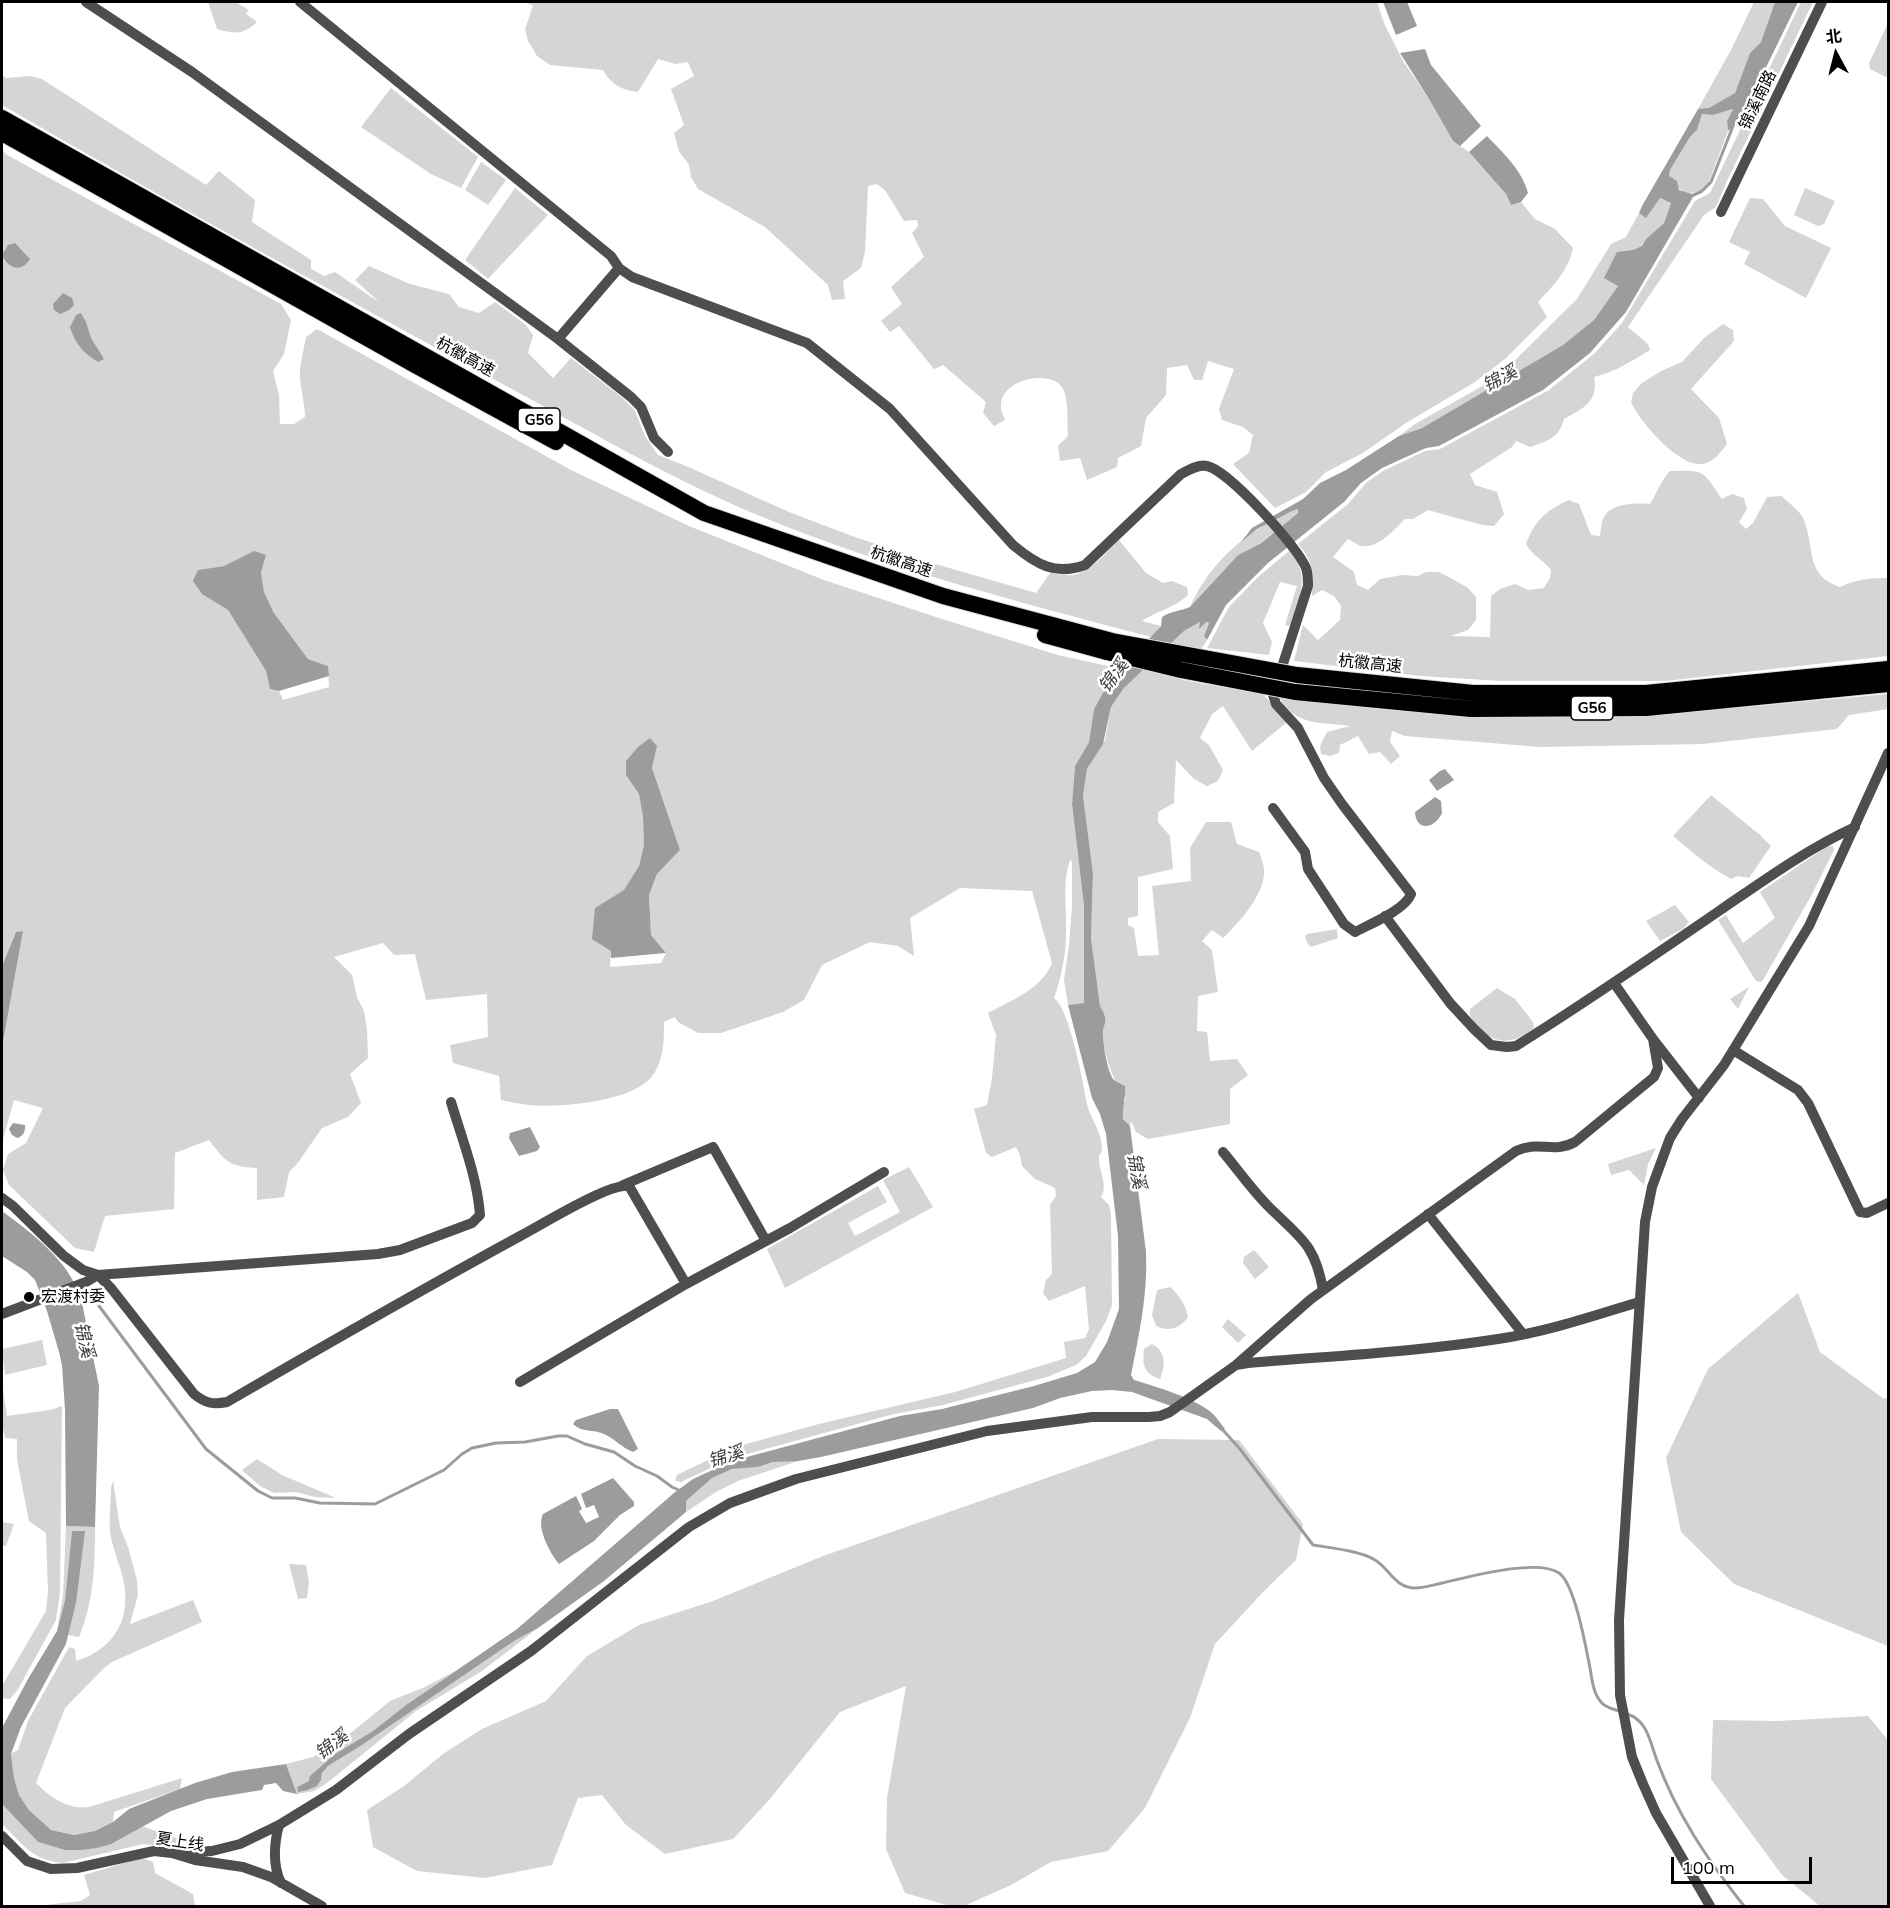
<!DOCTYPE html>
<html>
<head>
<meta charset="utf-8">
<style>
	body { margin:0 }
	#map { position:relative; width:1890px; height:1908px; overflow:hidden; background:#fff; font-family:Mulish,"Noto Sans SC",sans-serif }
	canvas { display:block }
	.frame { position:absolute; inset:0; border:3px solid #000; pointer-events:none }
	.north { position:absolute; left:1806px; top:24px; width:60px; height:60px; -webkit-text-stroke:4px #fff; paint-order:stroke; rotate:353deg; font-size:16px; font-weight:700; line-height:24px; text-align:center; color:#000 }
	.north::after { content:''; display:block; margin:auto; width:21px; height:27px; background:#000; clip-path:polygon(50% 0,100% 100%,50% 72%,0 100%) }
	.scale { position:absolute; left:1671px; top:1857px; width:141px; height:27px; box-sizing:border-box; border:3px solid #000; border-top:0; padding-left:8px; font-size:18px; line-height:21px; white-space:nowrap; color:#000; -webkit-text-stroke:4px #fff; paint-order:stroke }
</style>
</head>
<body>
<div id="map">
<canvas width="1890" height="1908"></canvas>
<div class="frame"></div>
<div class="north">北</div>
<div class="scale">100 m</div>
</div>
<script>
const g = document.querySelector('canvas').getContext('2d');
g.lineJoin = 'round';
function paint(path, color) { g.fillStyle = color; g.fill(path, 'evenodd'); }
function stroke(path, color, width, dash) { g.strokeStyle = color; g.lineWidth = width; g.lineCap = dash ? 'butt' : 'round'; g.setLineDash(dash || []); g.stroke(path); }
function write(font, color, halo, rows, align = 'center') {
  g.font = font + ' Mulish,"Noto Sans SC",sans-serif'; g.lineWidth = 5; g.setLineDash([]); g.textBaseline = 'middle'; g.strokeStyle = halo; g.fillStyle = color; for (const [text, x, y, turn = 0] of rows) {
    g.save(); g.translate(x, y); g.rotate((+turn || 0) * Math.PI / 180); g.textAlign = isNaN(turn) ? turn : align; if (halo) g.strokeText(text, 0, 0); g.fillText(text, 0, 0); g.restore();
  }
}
paint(new Path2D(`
	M208,2H238L237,3L249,10L246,14L257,22C243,35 235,34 217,29Z
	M526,2H1377L1384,23L1403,61L1429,99L1453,141L1469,152L1506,194L1511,205L1521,202L1535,219L1555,229L1573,248C1568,271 1554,285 1538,302L1547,317L1505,359L1475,382L1406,423L1363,453L1326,472L1306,492L1275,508L1233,464L1249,453L1253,435L1243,427L1222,420L1219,409L1234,369L1208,361L1202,380H1194L1187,365L1167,368L1166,395L1146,418L1141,446L1118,458L1117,467L1087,480L1080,458L1060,461L1058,446L1068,436C1067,423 1069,400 1063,389C1054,369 1000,377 1001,407C1001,411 1004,417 1005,420L994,426L983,413L986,402L943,365L934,369L899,326L890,332L881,321L902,304L891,287L924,257L912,233L918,226L917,220L904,221L885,190L877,184L868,186L865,252L861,268L843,281L845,299L832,300L828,285L765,227L698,189L691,177L689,165L679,151L674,133L684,125L671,89L694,76L688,62L676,64L658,59L638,92C621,90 612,85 603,70L550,65L537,56L528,41L525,29L533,6Z
	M1754,2H1775L1761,42L1750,53L1735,93L1709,109H1698L1731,50Z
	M1801,2H1813L1727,181L1716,207L1704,215L1628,327L1648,344L1650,350C1632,361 1615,372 1594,377C1599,402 1582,409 1564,419C1559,438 1548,441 1530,447L1516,441L1512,447L1470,474L1475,485L1497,492L1504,514L1494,526L1482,525L1428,510L1413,519H1405C1394,530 1378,549 1361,546C1357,545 1352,541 1348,539L1333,557L1354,572L1357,585L1368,590L1380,579L1402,575L1418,576L1426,572H1439L1467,587L1476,597V620L1468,630L1451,636L1490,637L1491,596L1500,589L1515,584L1528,590L1544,588L1550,578L1551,570C1542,558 1533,557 1526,544C1535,520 1545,511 1569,500L1579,504L1591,535L1600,536C1601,530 1601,522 1604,517C1612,503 1636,503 1650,504C1657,493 1661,480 1670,471C1706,470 1702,470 1722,499L1732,494L1744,498L1747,509L1739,522L1746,529L1753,523L1767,497L1782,496C1788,503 1801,511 1804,520C1815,548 1805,576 1840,587C1857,579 1870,578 1888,578V656L1665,681H1501L1421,676L1294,661L1303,625L1318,640L1340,620L1341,606L1334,596L1322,590L1312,596C1313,574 1314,561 1298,544L1348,504L1367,482L1383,471L1425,451L1440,449L1549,390L1595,353L1622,323L1695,201L1710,193Z
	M1888,23V78L1870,69L1869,63Z
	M2,75L6,78L30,76L42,79L206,185L219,171L255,200L252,222L311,260V269L324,276L335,272L380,303L355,280L369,266L410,284L449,294L459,307L479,313L495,302L526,325L533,335L528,353L553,378L571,358L624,399L635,411L645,436L658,455L686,466L789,512L852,536L932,563L1036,593L1050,573C1057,574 1066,576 1074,575C1092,571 1106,552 1119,540L1146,573L1163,583L1172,581L1187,587L1188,595C1174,608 1157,611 1142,621L1161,626L1151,637C1019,602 886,568 760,516C670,479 585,428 499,382C332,292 166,200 2,105Z
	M391,88L478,157L461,188L431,174L361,127Z
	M1733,109L1727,121L1728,131L1707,187C1688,198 1681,193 1669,177L1670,170L1690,137L1697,130L1702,114L1713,115Z
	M2,150L7,155L281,304L291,320L284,354L273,371L279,395L280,424H294L305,417C305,401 299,386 300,370C301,359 304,348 306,337L317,329L571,470L689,526L824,580L942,619L1058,655L1121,669L1109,682L1094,709L1089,742L1075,766L1072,804L1084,906V1003L1068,1005L1064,980L1069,945L1072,907V862L1070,860C1062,882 1067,911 1066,934C1066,956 1061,978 1054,998C1070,1010 1083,1082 1087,1104C1090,1118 1102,1132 1102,1148C1102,1153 1100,1152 1099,1157C1098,1170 1109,1185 1101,1197L1109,1205L1111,1215L1112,1305L1106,1321L1086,1356L1076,1365L1047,1377L943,1405L894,1414L732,1458L681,1482L675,1481L677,1475L735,1447L819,1424L955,1392L1066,1358L1064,1342L1085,1338L1089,1329L1085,1286L1049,1301L1043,1293L1046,1280L1052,1274L1050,1205L1056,1196L1055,1188L1035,1179L1022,1166L1020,1155L1016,1147L992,1157L986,1153L974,1109L987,1105L992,1078L996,1035L988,1013C1010,1001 1042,989 1052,963L1032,891L960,888L910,918L914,956L898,946L870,942L822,965L804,1000L783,1012L721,1033H698L678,1022L675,1017L664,1022C664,1040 664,1056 655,1072C639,1102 559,1108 529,1105C520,1104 510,1102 501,1100L499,1076L453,1063L450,1045L488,1037L487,994L426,1000L415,954L394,955L383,943L334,957L352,975L357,997L364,1011L367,1029L368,1058L350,1074L361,1103L348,1117L322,1128L297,1164L289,1172L284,1197L257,1200V1168C229,1167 225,1161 209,1140L175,1153L174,1209L105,1216L94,1252L75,1248L9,1185L3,1170L8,1154L26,1143L43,1108L14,1100L2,1143V1049L23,931L16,932L2,966ZM254,552L261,572L264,592L274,613L308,659L328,666L329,687L283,700L279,691L270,689L266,671L228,610L204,594L198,570L224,566ZM657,746L652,768L680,850L657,874L649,895L651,935L666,953L661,963L610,967L611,951L595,908L624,891L639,866L644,845L643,817L639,793L626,775Z
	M481,162L506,180L488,205L465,190Z
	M515,188L548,215L488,279L465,260Z
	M1805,188L1835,201L1824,224L1818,226L1794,215Z
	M1660,198L1671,203L1664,223L1646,239L1642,246L1633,250L1618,286L1594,320L1563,345L1422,428L1399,436L1415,424L1479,388L1504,371L1577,299L1611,244L1626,237L1639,213L1646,217Z
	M1750,198L1763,199L1785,226L1831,248L1806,298L1744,264L1750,252L1729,242Z
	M1723,324L1733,330L1734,341L1691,389L1719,418L1727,444C1721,452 1713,463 1702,464C1679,467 1639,421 1631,402L1633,393L1642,383L1661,371L1682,362L1704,338Z
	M1298,509V513L1260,543L1238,555L1190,607C1207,569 1236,540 1273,520C1281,516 1289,511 1298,509Z
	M1289,551C1312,576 1299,598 1291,626L1285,625L1297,586L1280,582L1263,623L1272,642L1269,655L1207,648L1229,607L1258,577Z
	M1202,621L1209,623L1204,636L1207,640L1182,680L1263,694L1287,722L1252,751L1223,706L1212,714L1200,738L1209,745L1223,770L1218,781L1207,786L1194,779L1176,760L1174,803L1158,812V822L1170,836L1173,869L1138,877V916L1128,918V925L1134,928L1138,956L1159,955L1152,886L1191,881L1190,848L1206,822H1231L1237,844L1259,852C1262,860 1265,867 1264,875C1262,897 1238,924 1223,938L1212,930L1202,941L1212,950L1218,992L1198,996L1197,1031L1207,1032L1210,1061L1237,1059L1248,1075L1230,1089V1124L1148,1139L1136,1132L1131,1121L1130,1126L1123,1119L1122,1109L1126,1098C1113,1079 1105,1060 1103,1037C1102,1022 1111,1024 1100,1006L1091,938L1093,873L1083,796L1087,769L1105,740L1111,707L1124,688L1184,631Z
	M1888,694V709L1849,715L1837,729L1703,744L1540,747L1405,736L1392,731L1390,742L1400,756L1391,764L1380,752L1369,754L1358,736L1340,745L1339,753L1330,756L1321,754L1320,746L1327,732L1350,726C1320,722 1295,726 1279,697L1588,716L1714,710Z
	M1711,795L1760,835L1771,846L1749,878L1738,876L1731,879C1709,867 1692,852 1673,836Z
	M1828,846H1833L1834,850L1811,896L1763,980L1761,982L1756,981L1718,920L1726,915L1743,943L1775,918L1760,892Z
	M1675,905L1689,922L1683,929L1660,941L1646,921Z
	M1337,929L1338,938L1311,947L1308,944L1305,937L1307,934Z
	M1749,987L1738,1009L1730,999Z
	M1497,988L1515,999L1533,1022L1534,1028C1509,1049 1487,1043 1470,1016V1009Z
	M1656,1148L1648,1164L1644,1185L1629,1170L1611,1175L1608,1164Z
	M909,1167L933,1207L785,1288L767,1249L878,1186L887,1202L848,1223L855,1236L900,1212L883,1180Z
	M1254,1250L1269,1267L1255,1279L1243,1263L1244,1257Z
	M1170,1287C1180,1296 1185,1304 1188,1317C1180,1329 1168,1332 1156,1326L1152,1315L1157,1290Z
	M1798,1293L1820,1352L1884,1399L1888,1398V1646L1734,1584L1681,1532L1666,1458L1708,1369Z
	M1228,1319L1246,1335L1238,1343L1222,1327Z
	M42,1340L47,1365L5,1375L2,1349Z
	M1152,1344C1166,1351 1166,1366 1160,1379C1144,1374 1142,1365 1144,1349Z
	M2,1383L7,1416L50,1410L62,1406L60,1592L56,1620L17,1691L10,1699L2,1698V1686L46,1611L48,1591L46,1533L29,1521L17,1460V1439L5,1438L2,1424Z
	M1158,1439L1239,1440L1303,1524L1296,1560L1264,1591L1215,1644L1190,1718L1145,1808L1108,1851L1051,1862L1011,1885L964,1906H950L905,1893L886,1849L887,1798L906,1686L840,1712L770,1799L733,1839L665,1854L626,1825L602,1795L578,1798L552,1865L485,1878L417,1871L373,1847L367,1810L404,1786L443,1754L482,1729L546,1701L587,1656L639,1625L713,1601L823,1556Z
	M257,1459L282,1475L336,1498L315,1497L296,1492L274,1493L260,1486L242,1470Z
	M786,1460L798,1461L738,1481L716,1492L686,1512V1501L712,1478L732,1469L758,1467L773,1462Z
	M113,1481L120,1527L128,1547L137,1580L138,1595L130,1624L193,1600L202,1622L112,1662L104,1668L65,1708L36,1783C50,1797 68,1810 89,1807L182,1778L180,1789L114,1812L113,1822L95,1831L74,1835L51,1830L29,1810L19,1795L14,1778L11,1754L18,1750L28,1721L69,1647L75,1649L76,1661C115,1649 132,1618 123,1578C120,1565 114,1552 111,1538C108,1523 111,1503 111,1487Z
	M2,1522L14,1524L6,1546L2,1545Z
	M66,1526L95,1527C95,1565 94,1601 79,1637L68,1635L76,1603L72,1531L65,1600L57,1631L63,1596Z
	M289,1564L306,1565L309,1583L307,1598L298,1599Z
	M538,1628L482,1671L416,1711L327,1783L314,1791L297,1794L286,1764L313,1757L337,1744L390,1701L425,1687L455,1671L406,1705L373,1731L335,1754L309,1781L297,1787L298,1791L308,1790L317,1786L321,1780L322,1773L328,1766L362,1745L514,1641Z
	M1868,1716L1888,1740V1906H1820L1782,1875L1711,1779L1713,1720L1778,1721Z
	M2,1804L38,1842L65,1850L97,1848L111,1843L141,1826L183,1840L181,1845L172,1847L143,1844L63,1863C31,1860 23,1844 2,1824Z
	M138,1859H146L153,1862L155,1873L193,1894L195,1906H36L81,1901L90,1895L84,1875Z`), '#d5d5d5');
paint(new Path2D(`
	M1383,2H1407L1417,26L1396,35Z
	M1775,2H1798L1752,96L1734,126L1728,131L1727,121L1733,109L1713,115L1702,114L1697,130L1690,137L1670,170L1669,176L1677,181L1679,190L1692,194L1707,187L1702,193L1693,197L1626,312L1590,353L1543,390L1439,446L1426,448L1382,468L1361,483L1344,502L1268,563L1226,605L1207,640L1204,636L1209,623L1206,622L1199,629L1200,622L1184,631L1124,688L1111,707L1103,744L1087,769L1083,796L1093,873L1091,938L1100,1006C1111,1024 1102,1022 1103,1037C1104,1049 1107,1069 1113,1079C1116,1082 1121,1084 1125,1086C1126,1098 1122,1108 1123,1119L1130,1126L1146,1252C1148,1294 1139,1335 1131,1375L1134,1380C1156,1387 1196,1398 1213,1414C1217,1418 1221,1424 1225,1429L1221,1431L1207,1419L1132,1392L1112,1390L1092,1391L1060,1398L1033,1408L821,1457L798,1461L773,1462L758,1467L732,1469L712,1478L686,1501V1512L604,1581L538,1628L514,1641L362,1745L328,1766L322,1773L321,1780L317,1786L308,1790L298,1792L297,1787L309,1781L310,1776L335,1754L373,1731L406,1705L517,1629L674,1493L693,1479L732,1461L900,1416L942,1409L1034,1386L1077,1373L1095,1362L1107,1342L1119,1309L1118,1236L1106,1134L1100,1114L1092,1098L1068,1005L1084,1003V906L1072,804L1075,766L1089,742L1094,709L1109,682L1161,626L1162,617C1171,611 1181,611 1190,607L1238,555L1261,543L1298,513V509L1292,511L1257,529L1241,542L1252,528L1303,499L1320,483L1346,470L1399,436L1422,428L1563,345L1594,320L1618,286L1604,278L1617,252L1633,250L1642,246L1646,239L1664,223L1671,203L1660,198L1646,218L1639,213L1642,206L1698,109L1709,108L1735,93L1750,53L1761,42Z
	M1425,49L1431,65L1481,126L1460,146L1453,141L1429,99L1400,53Z
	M1487,136C1503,153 1522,170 1528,193L1521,202L1511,205L1506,194L1469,152Z
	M15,243L30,259C22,273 8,269 2,255L8,245Z
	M63,293L72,298L74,305L69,310L60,314L54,310L53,304Z
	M81,313L86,322L91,338L104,359L98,362C83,353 75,343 70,327L76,315Z
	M254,551L266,555L261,572L264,592L274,613L308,659L328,666L329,676L279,691L270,689L266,671L228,610L202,594L193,581L198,570L224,566Z
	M650,738L657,746L652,768L680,850L657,874L649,895L651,935L666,953L611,958V951L592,939L595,908L624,890L639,866L644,845L643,817L639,794L626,775V761L638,747Z
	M1445,769L1454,780L1437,791L1429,780L1440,771Z
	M1435,797L1441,801L1442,813C1435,829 1416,832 1415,812Z
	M23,931L2,1048V966L16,932Z
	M13,1123L25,1125C25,1132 24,1136 17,1138L12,1135L9,1129Z
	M530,1127L540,1147L537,1151L519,1156L509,1138L510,1133Z
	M2,1211C34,1235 67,1259 81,1298L99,1386L95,1527L66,1526L65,1410L62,1365L59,1352L47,1311L35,1280L27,1272L2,1256Z
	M610,1409H618L638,1449L633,1452C622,1448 615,1439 604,1434C593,1429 582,1433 573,1424L576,1420Z
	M613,1478L634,1502V1506L620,1515L594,1541L559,1564C550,1553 536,1528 543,1514L576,1496L582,1509L579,1511L586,1523L599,1517L594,1505L586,1508L581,1494Z
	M72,1531H85L76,1603L66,1644L21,1727L11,1754L14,1778L19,1795L29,1810L51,1830L74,1835L95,1831L113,1822L129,1809L195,1783L232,1772L286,1764L297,1794L283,1791L276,1783L264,1785L262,1790L207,1799L171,1811L111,1844L97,1848L81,1850H65L38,1842L2,1804V1728L28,1679L57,1631L65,1600Z`), '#9c9c9c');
stroke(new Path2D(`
	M1703,190L1711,182L1733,126
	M99,1306L206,1449L258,1491L272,1498H295L320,1503L375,1504L444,1470L462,1454L472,1448L496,1443L525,1442L558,1436H567L585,1444L614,1452L635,1466L657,1476L672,1487L681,1491
	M1222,1429L1240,1449L1313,1545C1331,1548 1361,1551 1375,1560C1390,1569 1395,1588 1415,1588C1424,1588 1433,1585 1442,1583C1469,1577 1536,1558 1559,1573C1575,1584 1586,1648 1590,1668C1592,1679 1593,1693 1601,1702C1605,1708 1615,1709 1621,1712
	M1627,1714C1647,1720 1650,1741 1656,1758C1677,1815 1707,1859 1744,1906`), '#9c9c9c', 3);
const highway = new Path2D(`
	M2,118L704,513L943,596L1112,641
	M2,133L415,365L556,442
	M1045,635L1107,652
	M1297,675L1473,693H1646L1888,669
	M1295,692L1471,709L1646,708L1888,684`);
stroke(highway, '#dbdbdb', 18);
stroke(new Path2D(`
	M86,2L192,72L558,339L631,397L641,407L654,438L668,452
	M300,2L611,256L619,268L632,277L807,343L890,409L1013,545C1036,564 1055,576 1085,565L1181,474C1189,470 1198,464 1207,466C1228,470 1298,547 1306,568C1308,573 1308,580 1308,586L1273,695L1276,704L1298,728L1324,778L1342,804L1411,894C1405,910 1370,924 1355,932L1344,924L1308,869L1305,852L1273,808
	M1721,212L1822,2
	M558,339L619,268
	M1385,916L1450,1003L1474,1029L1491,1045L1507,1047L1516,1046C1585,1003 1652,957 1719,911C1763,881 1807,849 1855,827
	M1614,983L1653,1039L1699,1098
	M1733,1050L1798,1090L1808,1103L1860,1212L1867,1213L1888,1203
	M1223,1152C1238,1170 1252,1190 1268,1206C1299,1237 1315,1243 1323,1290
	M623,1185L713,1147L766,1241
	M2,1198L13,1206L64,1256L83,1270L98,1275L111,1288L194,1394C205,1403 213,1405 227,1402C325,1345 423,1289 522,1235C543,1224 609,1183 629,1186L686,1284
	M1428,1214L1523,1334
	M2,1314L86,1282L98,1275L378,1254L400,1250L472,1223L480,1215C477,1176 462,1139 451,1102
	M1236,1365L1311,1299L1516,1151C1538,1140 1553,1154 1575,1142L1654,1077L1658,1068L1653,1039
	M520,1382L686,1284L790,1228L884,1172
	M279,1825C274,1844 272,1864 281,1883
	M2,1836L27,1861L51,1869L77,1868L154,1851L172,1853L195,1860L243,1867L271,1877L322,1906
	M172,1853L212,1851L240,1844L279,1825L336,1790L409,1734L531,1651L689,1527L730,1503L796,1479L987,1431L1092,1417H1149L1160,1416L1170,1412L1236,1365L1248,1363C1331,1356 1415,1352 1498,1339C1546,1332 1593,1316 1639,1302
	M1710,1906L1656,1813L1643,1784L1632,1757L1620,1695L1619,1620L1645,1222L1652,1187L1670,1138L1682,1119L1724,1065L1809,926L1888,753`), '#4e4e4e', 10);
stroke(highway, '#000', 16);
const highwayBridge = new Path2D(`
	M1112,641L1297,675
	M1107,652L1181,670L1295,692`);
stroke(highwayBridge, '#dbdbdb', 18, []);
stroke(highwayBridge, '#000', 16);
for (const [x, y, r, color] of [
	[29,1297,6,"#000"]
]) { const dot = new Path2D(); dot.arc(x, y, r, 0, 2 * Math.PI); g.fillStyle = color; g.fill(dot); stroke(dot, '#fff', 2); }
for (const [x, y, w] of [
	[539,420,42],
	[1592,708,42]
]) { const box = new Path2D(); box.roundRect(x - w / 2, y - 12, w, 24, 4.5); g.fillStyle = '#fff'; g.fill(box); stroke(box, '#000', 1.5); }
write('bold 15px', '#000', null, [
	["G56",539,420],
	["G56",1592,708]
]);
write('16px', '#000', '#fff', [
	["锦溪南路",1758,100,-64],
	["杭徽高速",465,357,29],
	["杭徽高速",901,562,19],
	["杭徽高速",1370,664,6],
	["夏上线",180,1842,9]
]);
write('16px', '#000', '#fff', [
	["宏渡村委",41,1297]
], 'left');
write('italic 18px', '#3d3d3d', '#fff', [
	["锦溪",1500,379,-28],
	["锦溪",1114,676,-53],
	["锦溪",1136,1171,80],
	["锦溪",84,1340,77],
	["锦溪",726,1457,-17],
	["锦溪",332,1745,-37]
]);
</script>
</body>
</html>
